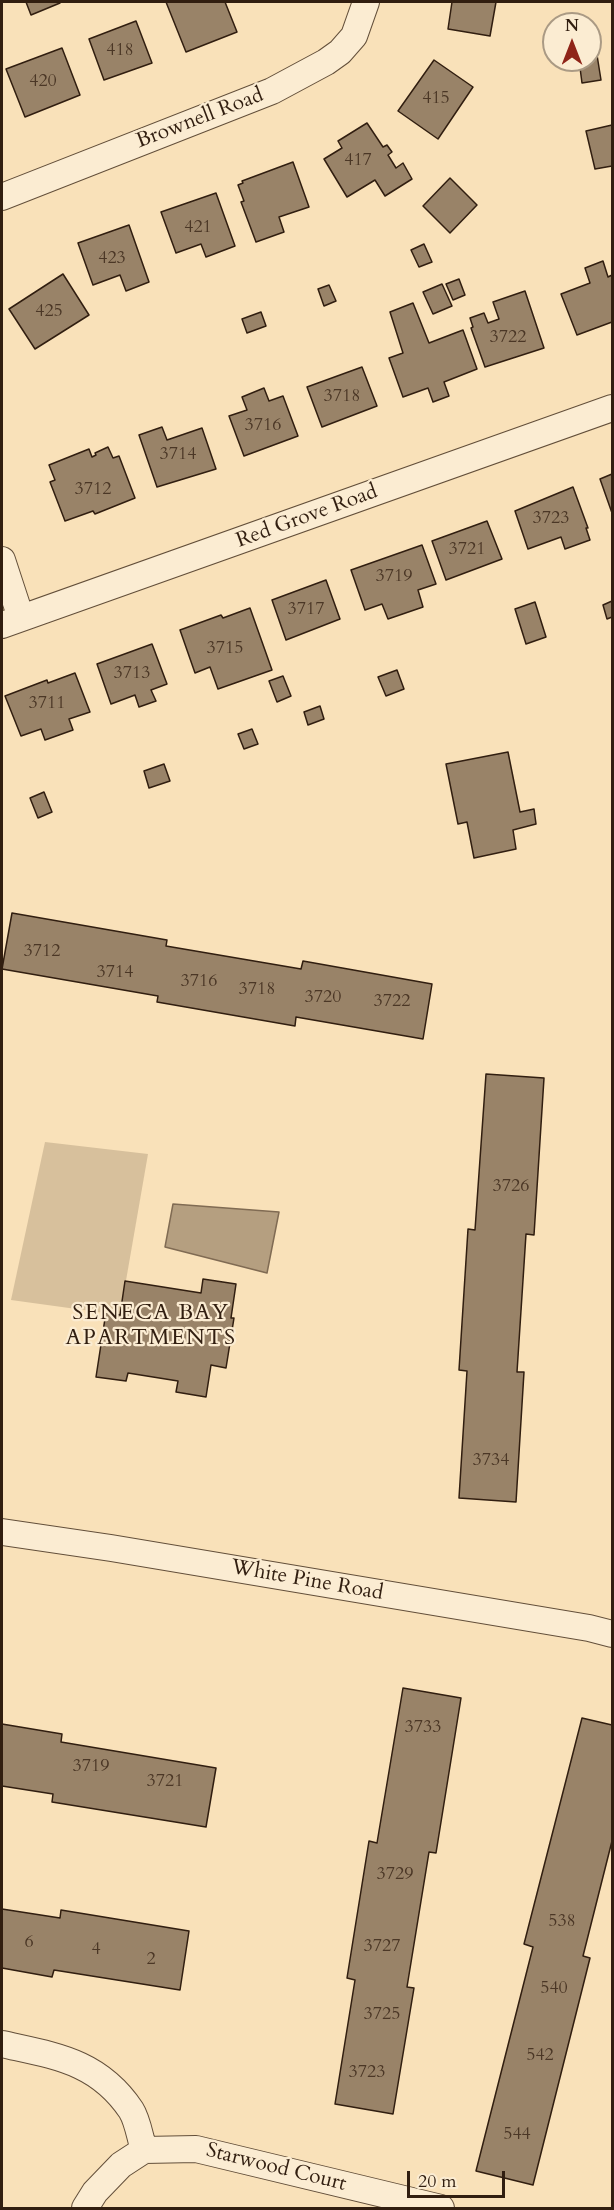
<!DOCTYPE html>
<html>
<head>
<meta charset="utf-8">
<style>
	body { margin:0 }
	#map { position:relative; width:614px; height:2210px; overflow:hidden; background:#f9e1b9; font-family:Cardo,serif }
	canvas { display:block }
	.frame { position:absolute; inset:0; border:3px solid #311e10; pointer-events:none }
	.north { position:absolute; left:542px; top:12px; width:60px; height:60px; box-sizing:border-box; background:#fbecd2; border:2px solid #aa9a84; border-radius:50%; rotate:0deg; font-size:16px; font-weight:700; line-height:24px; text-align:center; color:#311e10 }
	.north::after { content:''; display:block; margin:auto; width:21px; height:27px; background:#8f2418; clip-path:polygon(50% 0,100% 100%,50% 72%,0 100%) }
	.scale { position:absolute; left:407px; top:2171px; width:98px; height:27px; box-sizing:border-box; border:3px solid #311e10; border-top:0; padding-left:8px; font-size:18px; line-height:21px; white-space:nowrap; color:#311e10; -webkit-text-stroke:4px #fbecd2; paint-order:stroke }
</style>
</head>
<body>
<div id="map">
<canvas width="614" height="2210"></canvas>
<div class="frame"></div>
<div class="north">N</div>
<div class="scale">20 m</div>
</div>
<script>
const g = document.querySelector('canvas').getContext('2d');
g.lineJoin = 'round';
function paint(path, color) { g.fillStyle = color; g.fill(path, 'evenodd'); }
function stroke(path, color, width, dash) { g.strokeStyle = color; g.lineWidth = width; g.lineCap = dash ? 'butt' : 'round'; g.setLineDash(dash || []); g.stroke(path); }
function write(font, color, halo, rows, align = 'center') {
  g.font = font + ' Cardo,serif'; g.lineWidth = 4.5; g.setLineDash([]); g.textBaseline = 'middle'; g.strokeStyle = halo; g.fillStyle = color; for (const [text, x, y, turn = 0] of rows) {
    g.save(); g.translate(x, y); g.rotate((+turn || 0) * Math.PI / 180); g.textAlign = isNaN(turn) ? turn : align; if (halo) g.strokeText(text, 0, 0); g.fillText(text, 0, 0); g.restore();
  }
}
paint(new Path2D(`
	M45,1142L148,1154L120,1315L11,1300Z`), '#d7c09c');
const water = new Path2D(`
	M173,1204L279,1212L267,1273L165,1247Z`);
paint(water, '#b59f80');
stroke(water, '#806b53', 1.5);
const building = new Path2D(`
	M26,2H59L60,3L31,15Z
	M166,2H225L237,32L186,52Z
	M452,2H496L490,36L448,29Z
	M136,21L152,63L104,80L89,39Z
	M62,48L80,95L25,117L6,69Z
	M597,55L601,80L582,83L579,60H590V56Z
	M434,60L473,87L438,139L398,111Z
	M367,123L383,147L387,145L392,152L388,155L396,168L403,163L412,179L385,196L375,180L347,197L324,159L342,148L338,141Z
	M612,125V166L595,169L586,131Z
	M293,162L309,207L279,217L284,232L256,242L241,202L244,201L238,185L243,183L242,181Z
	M450,178L477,205L450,233L423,206Z
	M216,193L235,246L206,257L201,244L176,253L161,212Z
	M129,225L149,282L126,291L120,275L93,285L78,243Z
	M424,244L432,262L419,267L411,250Z
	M603,261L608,277L612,275V322L577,335L561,294L590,283L585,268Z
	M63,274L89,315L35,349L9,309Z
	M459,279L465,295L453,300L446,284Z
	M442,284L452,306L433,314L423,292Z
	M329,285L336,301L324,306L318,289Z
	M525,291L544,348L485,367L471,328L473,327L470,318L484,313L488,323L499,319L493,302Z
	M413,303L429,343L463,330L477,369L444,382L449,396L433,402L428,388L403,397L389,358L403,353L390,312Z
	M261,312L266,326L247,333L242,319Z
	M362,367L377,406L322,427L307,387Z
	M264,388L269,401L283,396L298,436L244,456L229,416L247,410L242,397Z
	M162,427L167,440L202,428L216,469L157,487L139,435Z
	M108,447L113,458L119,456L135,498L95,514L93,511L65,521L50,482L55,480L49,465L89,449L92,457L96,455L95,453Z
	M612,474V513L600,479Z
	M573,487L588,528H586L590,540L565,549L561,537L528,549L515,511Z
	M487,521L502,559L446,580L432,541Z
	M422,545L436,584L418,590L423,607L388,619L382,604L365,610L351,570Z
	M326,580L340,619L286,640L272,600Z
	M612,601V617L607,619L603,605Z
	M535,602L546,637L526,644L515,609Z
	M250,608L272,670L218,689L210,667L195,673L180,630L221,615L223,618Z
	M152,644L167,684L151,690L156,701L139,707L135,695L111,704L97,664Z
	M397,670L404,689L386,696L378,677Z
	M75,673L90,712L69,719L73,730L45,740L41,729L21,736L5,696L47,680L48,683Z
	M283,676L291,696L277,702L269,681Z
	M320,706L324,719L308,725L304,712Z
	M252,729L258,744L244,749L238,734Z
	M508,752L520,812L534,809L536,824L513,830L516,849L474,858L467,822L458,824L446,764Z
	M164,764L170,781L149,788L144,771Z
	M44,792L52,812L38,818L30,798Z
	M12,913L167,940L166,946L301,969L303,961L432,984L423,1039L296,1017L295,1026L157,1002L158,996L2,969Z
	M486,1074L544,1078L534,1235L526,1234L517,1372H524L516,1502L459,1498L467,1371L459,1370L468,1229L475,1230Z
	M203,1279L236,1284L231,1318H234L226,1368L211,1365L206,1397L176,1392L178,1381L128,1373L126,1381L96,1377L106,1312L120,1315L125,1281L201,1293Z
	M403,1688L461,1698L436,1853L429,1852L407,1987L414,1988L393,2114L335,2104L355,1980L347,1978L369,1841L377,1843Z
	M582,1718L612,1725V1841L583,1956L590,1958L533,2185L476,2171L533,1947L524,1944Z
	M2,1724L62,1734L61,1742L216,1768L206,1827L52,1802L53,1794L2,1786Z
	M2,1909L60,1918L61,1910L189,1931L180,1990L54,1970L52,1977L2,1968Z`);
paint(building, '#998368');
stroke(building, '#311e10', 1.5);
const minor = new Path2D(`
	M2,197L272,91L326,62L340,52L354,36L366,2
	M2,560L21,618
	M2,625L612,408
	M2,1532L111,1548L589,1628L612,1634
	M2,2044C55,2056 98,2061 131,2110C138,2121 140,2138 144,2150
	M85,2208L95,2192L121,2165L144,2150L196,2149L441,2208`);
stroke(minor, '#634f3a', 28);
stroke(minor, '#fbecd2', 26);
write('18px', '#4b3726', null, [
	["418",120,51],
	["420",43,82],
	["415",436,99],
	["417",358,161],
	["421",198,228],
	["423",112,259],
	["425",49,312],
	["3722",508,338],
	["3718",342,397],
	["3716",263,426],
	["3714",178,455],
	["3712",93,490],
	["3723",551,519],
	["3721",467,550],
	["3719",394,577],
	["3717",306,610],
	["3715",225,649],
	["3713",132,674],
	["3711",47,704],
	["3712",42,952],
	["3714",115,973],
	["3716",199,982],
	["3718",257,990],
	["3720",323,998],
	["3722",392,1002],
	["3726",511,1187],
	["3734",491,1461],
	["3733",423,1728],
	["3719",91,1767],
	["3721",165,1782],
	["3729",395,1875],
	["538",562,1922],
	["6",29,1943],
	["3727",382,1947],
	["4",96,1950],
	["2",151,1960],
	["540",554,1989],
	["3725",382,2015],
	["542",540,2056],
	["3723",367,2073],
	["544",517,2135]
]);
write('21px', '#311e10', '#fbecd2', [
	["Brownell Road",200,119,-21],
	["Red Grove Road",307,517,-20],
	["White Pine Road",307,1581,10],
	["Starwood Court",276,2168,14]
]);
g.letterSpacing = '1.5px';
write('22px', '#311e10', '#fbecd2', [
	["SENECA BAY",151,1314],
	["APARTMENTS",151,1339]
]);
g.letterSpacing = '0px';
</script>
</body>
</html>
